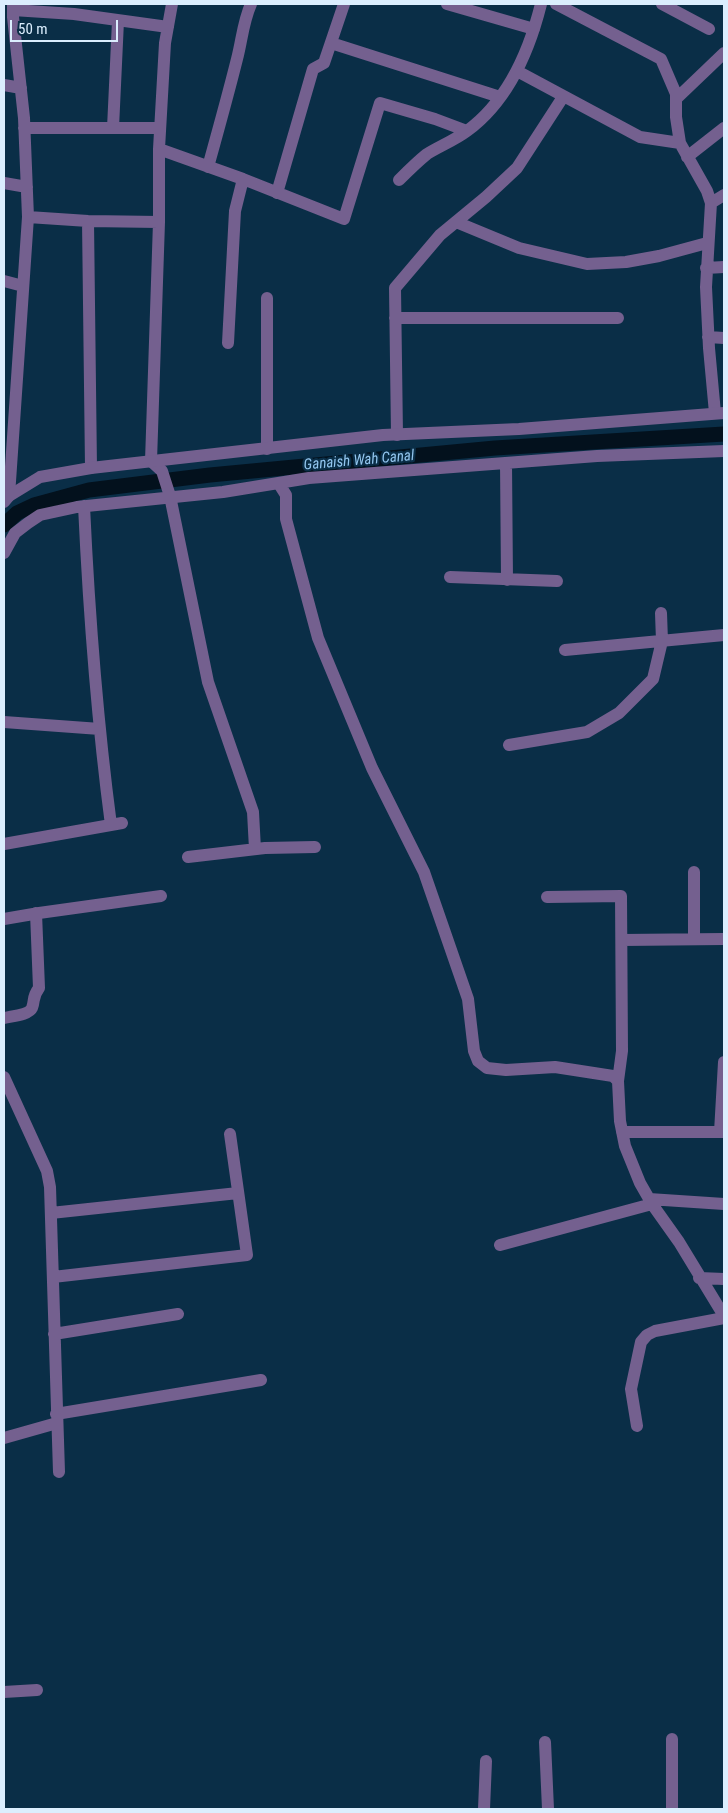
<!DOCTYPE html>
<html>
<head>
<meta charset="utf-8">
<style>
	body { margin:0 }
	#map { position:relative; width:728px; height:1813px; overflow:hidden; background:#0a2e47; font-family:"Roboto Condensed",sans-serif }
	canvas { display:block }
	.frame { position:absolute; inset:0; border:5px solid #dbeefe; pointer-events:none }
	.scale { position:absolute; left:10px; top:20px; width:108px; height:22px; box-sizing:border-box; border:2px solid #dbeefe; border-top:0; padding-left:6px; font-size:15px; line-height:18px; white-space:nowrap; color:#dbeefe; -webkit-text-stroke:4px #0a2e47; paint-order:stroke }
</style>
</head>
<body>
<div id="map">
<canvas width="728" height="1813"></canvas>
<div class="frame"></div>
<div class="scale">50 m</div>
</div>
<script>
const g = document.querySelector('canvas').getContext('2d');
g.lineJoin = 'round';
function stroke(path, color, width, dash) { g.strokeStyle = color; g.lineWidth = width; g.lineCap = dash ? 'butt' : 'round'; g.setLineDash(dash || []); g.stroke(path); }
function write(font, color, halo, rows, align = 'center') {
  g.font = font + ' "Roboto Condensed",sans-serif'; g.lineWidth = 4.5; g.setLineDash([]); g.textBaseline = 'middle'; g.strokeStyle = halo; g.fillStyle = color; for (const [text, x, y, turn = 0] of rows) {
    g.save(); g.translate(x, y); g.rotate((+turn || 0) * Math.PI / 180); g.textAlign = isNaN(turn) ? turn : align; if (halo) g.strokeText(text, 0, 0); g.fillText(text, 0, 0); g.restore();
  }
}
stroke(new Path2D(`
	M4,525L17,513L34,505L89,490L210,475L495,448L724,434`), '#03111d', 15);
stroke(new Path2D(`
	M172,4L165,43L159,149V222L151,461L162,471L170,496L208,682L253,812L255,849
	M447,4L534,29
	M556,4L661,59L676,94V117L680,143L707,191L711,203L706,287L709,348L715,413
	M662,4L709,29
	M13,10L74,14L168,27
	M331,43L500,97
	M517,71L640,137L680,143
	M4,85L21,88
	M676,99L724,53
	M24,128H160
	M113,128L118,21
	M159,149L243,179L344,219L380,103L435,119L467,131
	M687,157L724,128
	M208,167C218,131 228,95 237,59C242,40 243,22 251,4
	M399,180C408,171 417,162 427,154C440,146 455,140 467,131C508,101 529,52 541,4
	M4,183L27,187
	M277,193L313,69L324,63L344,4
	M711,203L724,195
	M28,217L88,221L159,222
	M88,221L91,468
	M456,222L519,248L587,264L626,262L659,256L707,243
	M706,268L724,267
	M4,281L23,286
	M267,298V449
	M395,318H618
	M708,337L724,338
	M228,343L235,211L243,179
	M397,435L395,288L440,235L486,197L517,168L563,97
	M506,463L507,580
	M279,484L286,495V519L318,638L372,768L424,872L468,999L474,1051L478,1061L487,1068L506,1070L555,1067L613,1076L618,1081
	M9,496L28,217L24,118L13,17V4
	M84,506C89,613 97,719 111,825
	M4,553L15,533L28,523L40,515L77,507L223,492L309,478L597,456L724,451
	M450,577L557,581
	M565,650L724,635
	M4,722L100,729
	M509,745L587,732L619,713L653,679L662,641L661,613
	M4,844L122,823
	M188,857L265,848L315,847
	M547,897L621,896L622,1051L618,1081L620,1121L625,1146L640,1183L652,1204L679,1242L724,1316
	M4,919L39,913L161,896
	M694,939V872
	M622,940L724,939
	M4,1018C11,1016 29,1015 32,1008C35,1000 32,997 39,988L36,913
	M4,1077L47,1171L50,1187L59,1472
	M622,1132H724
	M720,1132L724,1062
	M649,1199L724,1204
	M51,1213L238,1193
	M500,1245L652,1204
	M53,1277L247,1255L230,1134
	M699,1278L724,1279
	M54,1334L178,1314
	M56,1414L261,1380
	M637,1426L631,1389L641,1342L647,1335L655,1331L724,1318
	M4,1438L57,1423
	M4,1692L37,1690
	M545,1742L548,1809
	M484,1809L486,1761
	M672,1809V1739`), '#74608f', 12);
stroke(new Path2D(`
	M4,502L9,496L40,477L91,468L383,435L519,429L724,413`), '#74608f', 12);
write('italic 15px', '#93c6ef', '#0a2e47', [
	["Ganaish Wah Canal",359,461,-5]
]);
</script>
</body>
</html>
